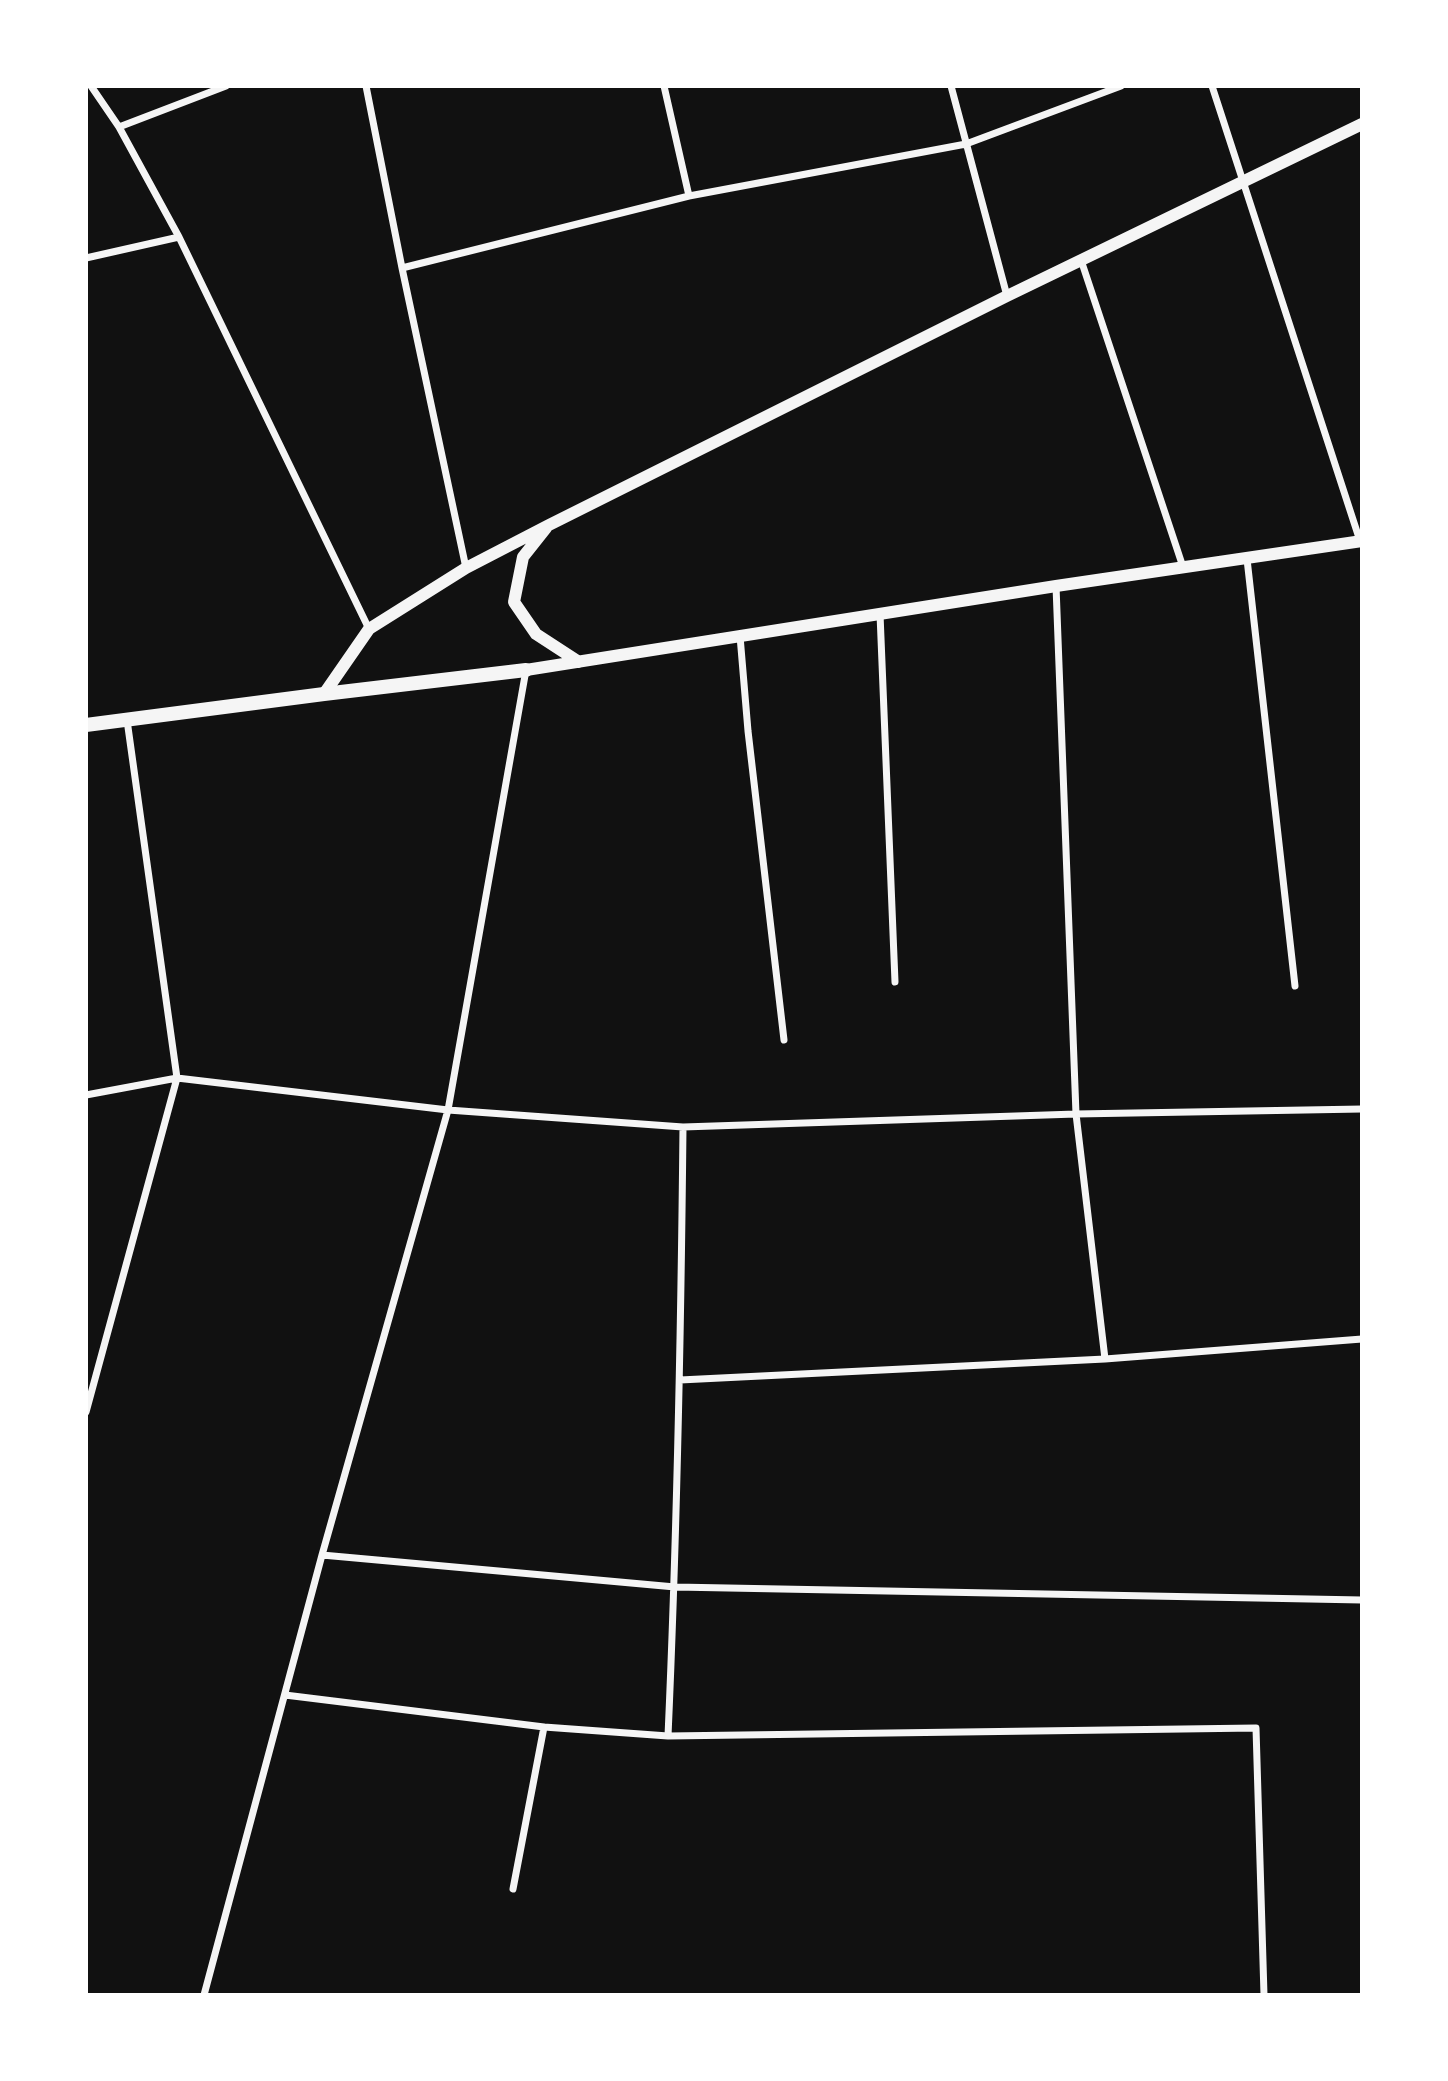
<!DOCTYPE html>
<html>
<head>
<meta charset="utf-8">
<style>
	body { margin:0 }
	#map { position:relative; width:1448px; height:2081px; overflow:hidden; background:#111; font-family:"Space Grotesk",sans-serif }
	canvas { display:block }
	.frame { position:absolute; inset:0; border:88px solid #fff; pointer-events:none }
</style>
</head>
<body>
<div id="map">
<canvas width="1448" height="2081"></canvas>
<div class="frame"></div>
</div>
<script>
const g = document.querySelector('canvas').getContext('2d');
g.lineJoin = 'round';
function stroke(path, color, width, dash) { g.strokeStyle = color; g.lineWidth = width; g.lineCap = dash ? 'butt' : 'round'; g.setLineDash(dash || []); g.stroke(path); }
stroke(new Path2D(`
	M91,86L119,127L179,237L369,629
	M366,86L402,268L466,568
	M664,86L689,196
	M951,86L1007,296
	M1212,86L1360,541
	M119,127L226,86
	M86,258L179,237
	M1081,260L1183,567
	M402,268L689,196L966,144L1121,86
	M1247,559L1295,986
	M1056,586L1076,1114L1105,1359
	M880,614L895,982
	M740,636L748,731L784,1040
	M86,1095L177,1078L448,1110L683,1127L1076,1114L1362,1109
	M680,1380L1105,1359L1362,1339
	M86,1412L177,1078L127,720
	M322,1555L675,1587L1362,1600
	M285,1695L544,1727L668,1736L1256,1728L1264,1995
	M668,1736C677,1533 681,1330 683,1127
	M513,1889L544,1727
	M204,1995L322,1555L448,1110L526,670`), '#f5f5f5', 7);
stroke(new Path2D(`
	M546,528L523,557L514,602L536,634L579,662
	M526,670L1056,586L1362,541
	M324,694L369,629L466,568L549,525L1007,296L1362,124`), '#f5f5f5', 12);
stroke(new Path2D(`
	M86,725L324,694L526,670`), '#f5f5f5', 14);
</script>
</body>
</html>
